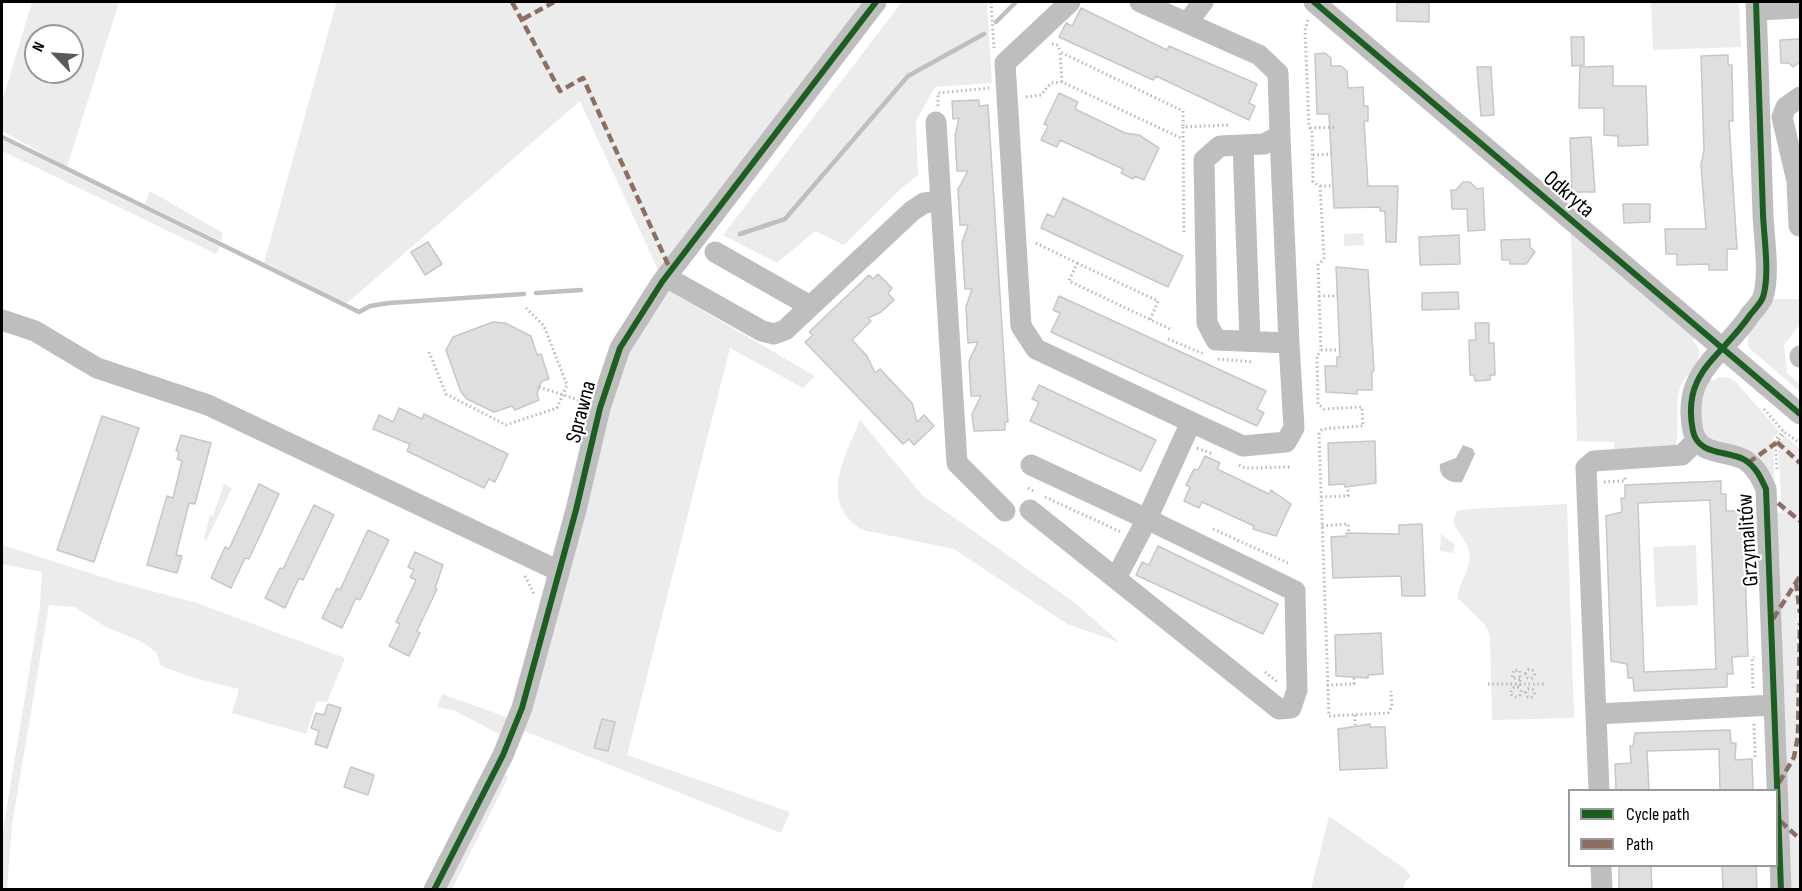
<!DOCTYPE html>
<html>
<head>
<meta charset="utf-8">
<style>
	body { margin:0 }
	#map { position:relative; width:1802px; height:891px; overflow:hidden; background:#fff; font-family:"Sofia Sans Condensed",sans-serif }
	canvas { display:block }
	.frame { position:absolute; inset:0; border:3px solid #000; pointer-events:none }
	.legend { position:absolute; left:1568px; top:789px; width:210px; height:78px; box-sizing:border-box; background:#fff; border:2px solid #999; margin:0; padding:8px 10px; list-style:none; font-size:18px; color:#000 }
	.legend li { display:flex; align-items:center; gap:12px; height:30px }
	.legend b { width:30px; border:2px solid #999 }
	.north { position:absolute; left:24px; top:24px; width:60px; height:60px; box-sizing:border-box; background:#fff; border:2px solid #999; border-radius:50%; rotate:295deg; font-size:16px; font-weight:700; line-height:24px; text-align:center; color:#000 }
	.north::after { content:''; display:block; margin:auto; width:21px; height:27px; background:#595959; clip-path:polygon(50% 0,100% 100%,50% 72%,0 100%) }
</style>
</head>
<body>
<div id="map">
<canvas width="1802" height="891"></canvas>
<div class="frame"></div>
<ul class="legend">
<li><b style="height:8px;background:#1b5e20"></b>Cycle path</li>
<li><b style="height:8px;background:#8d6e63"></b>Path</li>
</ul>
<div class="north">N</div>
</div>
<script>
const g = document.querySelector('canvas').getContext('2d');
g.lineJoin = 'round';
function paint(path, color) { g.fillStyle = color; g.fill(path, 'evenodd'); }
function stroke(path, color, width, dash) { g.strokeStyle = color; g.lineWidth = width; g.lineCap = dash ? 'butt' : 'round'; g.setLineDash(dash || []); g.stroke(path); }
function write(font, color, halo, rows, align = 'center') {
  g.font = font + ' "Sofia Sans Condensed",sans-serif'; g.lineWidth = 4.5; g.setLineDash([]); g.textBaseline = 'middle'; g.strokeStyle = halo; g.fillStyle = color; for (const [text, x, y, turn = 0] of rows) {
    g.save(); g.translate(x, y); g.rotate((+turn || 0) * Math.PI / 180); g.textAlign = isNaN(turn) ? turn : align; if (halo) g.strokeText(text, 0, 0); g.fillText(text, 0, 0); g.restore();
  }
}
paint(new Path2D(`
	M32,2H119L67,167L2,131V102ZM36,36H72V72H36Z
	M331,2H868L660,274L580,101L346,304L264,263L336,4Z
	M902,2H987L992,83L935,87L916,121L918,175L904,186L844,245L815,231L777,263L723,235Z
	M1651,2H1739L1741,47L1653,50Z
	M2,140L220,247L216,254L2,151Z
	M150,191L223,233L221,241L145,204Z
	M1571,232L1696,337L1693,341C1698,346 1700,350 1699,358C1697,369 1685,375 1681,385C1673,406 1682,430 1674,451L1614,454V442L1577,441Z
	M1363,233L1364,245L1344,246V234Z
	M669,291L815,376L803,388L730,348L627,755L790,812L781,833L524,731L606,413L625,358Z
	M1772,299H1800V324L1784,345L1787,373L1800,384V392L1748,347V332Z
	M1719,377L1730,378L1735,381L1779,431L1773,439L1775,498L1703,435L1698,402L1710,378L1714,381Z
	M860,420L922,495L1074,602L1119,642L1067,624L954,549L863,530C817,503 845,457 860,420Z
	M1785,436L1800,449V889H1791L1776,512L1782,513L1778,444Z
	M224,484L232,488L206,541L204,539L210,515L213,516Z
	M1567,504L1574,718L1492,720L1490,636L1486,626L1458,598C1458,579 1475,568 1468,547C1464,537 1456,531 1453,521L1457,511L1471,509Z
	M1441,534L1455,545L1453,553L1440,551Z
	M2,545L118,582L197,603L345,658L327,702L317,701L306,734L232,713L239,689L194,678L161,666L156,652L140,641L106,627L74,607L49,605L12,825L7,889H2V836L40,606L42,572L2,564Z
	M1696,545L1698,605L1656,607L1653,547Z
	M442,694L509,718L503,736L453,710L437,707Z
	M502,771L508,778L452,889L442,890Z
	M1329,816L1405,869L1411,876L1405,882L1403,889H1311Z`), '#ececec');
paint(new Path2D(`
	M1463,445L1473,449L1475,454L1462,482C1450,484 1438,477 1440,464L1456,458Z`), '#bfbfbf');
stroke(new Path2D(`
	M996,22L1016,2
	M2,137L359,312L370,306L389,303L524,294
	M740,234L785,219L908,76L984,34
	M536,293L581,290`), '#bfbfbf', 4.5);
const building = new Path2D(`
	M1397,2L1429,3V22L1397,21Z
	M1081,8L1167,50L1169,46L1257,84L1249,103L1255,106L1249,120L1156,76L1153,80L1059,37L1066,23L1072,26Z
	M1571,37H1584V65L1572,66Z
	M1800,39V62L1793,67L1789,63H1781L1780,40Z
	M1325,53L1331,58V66H1341L1347,71L1348,88L1363,87L1364,106H1368V121H1364L1368,186H1398L1396,242H1386L1385,211H1380V207L1334,208L1329,114H1317L1315,54Z
	M1728,55V65H1732L1733,121H1729L1737,249H1727V270H1709V264L1677,265V254H1666L1665,229H1706L1701,165L1704,150L1701,56Z
	M1613,66V86H1646L1648,145L1618,146V136L1604,135V108H1579L1580,67Z
	M1477,67H1491L1494,115L1481,116Z
	M1059,93L1078,102L1075,109L1125,133L1139,135L1159,148L1144,180L1135,176L1133,179L1121,173L1123,169L1060,140L1057,147L1041,140L1048,126L1044,124Z
	M979,100V106L988,105L1008,422H1005V430L974,431L972,414L981,396H971L969,361L978,342L968,343L966,307L972,289H965L962,243L968,225H960L958,189L968,171H957L955,136L959,118L953,119L952,101Z
	M1591,137L1595,192H1572L1570,138Z
	M1463,182H1470L1477,189L1483,188L1485,230L1468,231L1467,209H1452L1451,190H1456Z
	M1063,198L1183,256L1168,287L1041,228L1047,214L1054,217Z
	M1623,204H1650V222L1624,223Z
	M1459,235L1460,264L1420,265L1419,237Z
	M1530,239V247L1535,252L1526,264H1510V260H1502L1501,240Z
	M428,242L442,264L425,275L411,252Z
	M1336,267L1368,270L1374,371H1372V390H1357V394L1326,392L1325,366H1337V357H1340Z
	M878,274L892,288L888,293L894,300L881,312L868,318L871,321L852,340L867,356L875,373L880,369L912,403L917,422L924,415L934,426L914,445L909,439L903,444L805,342L813,335L809,332L869,275L873,279Z
	M1458,292L1459,309L1422,310V293Z
	M1059,296L1266,391L1257,409L1264,413L1257,426L1051,332L1060,313L1053,310Z
	M493,322L505,323L531,336L537,355L541,354L549,379L542,381L539,387L537,394L539,400L515,410L512,406L494,412L467,399L461,392L446,350L453,337Z
	M1475,323H1489V343H1494L1495,375H1490V380L1475,381L1474,375H1470L1469,340H1476Z
	M1039,385L1156,440L1141,471L1030,421L1039,402L1032,399Z
	M399,408L422,419L424,414L508,454L495,482L489,479L484,488L407,451L410,444L373,429L379,415L393,422Z
	M102,416L139,428L94,562L57,550Z
	M181,435L211,443L195,504L189,503L176,555L182,556L177,573L147,565L167,496L173,498L182,461L177,459L179,452L176,451Z
	M1375,441L1376,483L1345,487L1344,484L1329,485L1328,443Z
	M1205,456L1220,463L1217,469L1269,494L1271,490L1291,504L1276,536L1253,529L1254,526L1202,502L1199,508L1184,501L1190,487L1186,485L1194,469L1198,470Z
	M1721,481V494H1726V511H1743L1748,656L1732,657L1733,674H1727V687L1634,691L1633,678H1628L1627,664L1611,661L1606,516L1622,512L1621,498H1625V485ZM1710,500L1716,669L1644,672L1638,503Z
	M259,484L279,494L249,559L245,558L231,588L211,578L225,547L229,549Z
	M314,505L334,515L303,580L299,578L285,608L265,598L280,568L283,569Z
	M1422,524L1425,596H1402L1401,576L1333,578L1331,537L1346,536V533L1399,534V525Z
	M368,530L389,540L360,600L356,598L342,628L322,618L337,588L340,590Z
	M1158,546L1278,604L1263,634L1136,575L1142,562L1149,565Z
	M415,552L443,565L435,588L437,589L417,631L420,633L409,656L389,646L400,624L396,622L416,580L410,577L414,570L408,567Z
	M1381,633L1383,674L1368,675V678L1336,676L1335,635Z
	M328,704L341,708L327,748L315,744L319,731L311,728L316,713L324,715Z
	M602,719L615,722L608,751L594,748Z
	M1370,724V727H1385L1387,768L1340,770L1338,729Z
	M1730,730L1731,743H1736L1735,760L1752,759L1753,790H1720L1719,749L1647,751L1649,790H1616L1615,764L1631,763L1630,746H1633L1635,733Z
	M351,767L374,775L368,795L344,787Z
	M1619,866H1651L1652,890H1619Z
	M1722,866H1756L1757,890H1723Z`);
paint(building, '#dfdfdf');
stroke(building, '#c7c7c7', 1.5);
stroke(new Path2D(`
	M991,2L994,48
	M1308,20L1305,30L1309,126L1312,131L1313,182L1320,186L1324,259L1318,265L1321,350L1317,356L1318,404L1324,409L1362,407L1363,426L1322,429L1319,434L1329,716L1388,713L1392,706L1391,691
	M1052,44L1058,45L1060,52
	M1062,82L1060,52L1183,111V127
	M1026,97L1041,95L1051,83L1062,82L1183,139
	M938,106V93L990,88
	M1310,128L1337,127
	M1313,155L1332,154
	M1320,186H1333
	M1184,232L1183,127L1230,125
	M1036,243L1077,263L1069,281L1172,330
	M1077,263L1158,301L1150,320
	M1319,296H1338
	M1168,339L1204,354
	M1321,350H1340
	M429,352L446,394L506,425L557,408L567,385L544,326L526,308
	M1218,359L1253,362
	M539,387L582,401
	M1764,409L1783,431L1800,443
	M1776,443L1785,433
	M1197,448L1213,454
	M1239,465L1246,468L1290,467
	M1777,469L1775,440L1783,431
	M1604,482L1625,481V476
	M1028,488L1035,492
	M1045,497L1121,532
	M1321,497L1348,496V487
	M1322,526L1348,524L1349,533
	M1213,529L1288,563
	M525,576L534,594
	M1525.5 674a4.5 4.5 0 1 1 9 0a4.5 4.5 0 1 1-9 0Z
	M1265,672L1279,683
	M1520,679L1512,678L1514,670L1520,671V689
	M1488,684H1544
	M1327,685L1354,684V678
	M1511 692a5 5 0 1 1 10 0a5 5 0 1 1-10 0Z
	M1753,688L1752,658L1754,657
	M1525.5 693a4.5 4.5 0 1 1 9 0a4.5 4.5 0 1 1-9 0Z
	M1355,715V725
	M1754,724L1755,757H1757`), '#b9b9b9', 3, [1.5, 3]);
stroke(new Path2D(`
	M1070,2L1005,63L1021,326L1036,349L1191,422
	M1140,2L1187,23
	M1314,2L1800,414
	M1756,2C1758,73 1761,144 1763,215C1764,237 1770,276 1763,297C1761,303 1754,310 1750,315C1721,358 1681,372 1693,431C1698,456 1728,450 1745,460C1756,467 1761,478 1766,489L1781,890
	M1757,10L1800,8
	M936,122L957,463L1005,511
	M1280,136L1289,343
	M1243,145L1250,341
	M1799,226L1797,181L1782,117L1786,107L1800,97
	M715,252L810,306
	M666,277L762,331L774,334L785,330L912,211L924,203L939,201
	M2,320L35,331L97,368L208,405L559,571
	M1800,356V357
	M1031,465L1147,519L1116,578
	M1030,510L1279,709L1291,708L1297,690L1295,591L1147,519L1191,422L1243,446L1286,442L1294,428L1289,343L1216,340L1207,323L1204,160L1220,146L1264,144L1280,136L1278,73L1259,55L1187,23L1203,2
	M1596,714L1774,705
	M1599,790L1586,468L1594,461L1682,455L1697,440
	M1601,866L1602,890
	M434,890L503,755L522,708L576,510L600,408L620,348L662,282L876,2`), '#bebebe', 21);
stroke(new Path2D(`
	M512,2L560,91L583,78L671,271
	M523,19L554,2
	M1777,442L1800,463
	M1748,463L1776,443
	M1778,503L1800,521
	M1796,582L1800,613
	M1773,619L1800,576
	M1779,783L1794,757L1798,736L1800,623
	M1780,821L1800,839`), '#8d6e63', 4.5, [9, 4.5]);
stroke(new Path2D(`
	M1314,2L1800,414
	M1756,2C1758,73 1761,144 1763,215C1764,237 1770,276 1763,297C1761,303 1754,310 1750,315C1721,358 1681,372 1693,431C1698,456 1728,450 1745,460C1756,467 1761,478 1766,489L1781,890
	M434,890L503,755L522,708L576,510L600,408L620,348L662,282L876,2`), '#1b5e20', 6);
write('22px', '#000', '#fff', [
	["Odkryta",1568,195,41],
	["Sprawna",582,412,-75],
	["Grzymalitów",1749,540,-94]
]);
</script>
</body>
</html>
